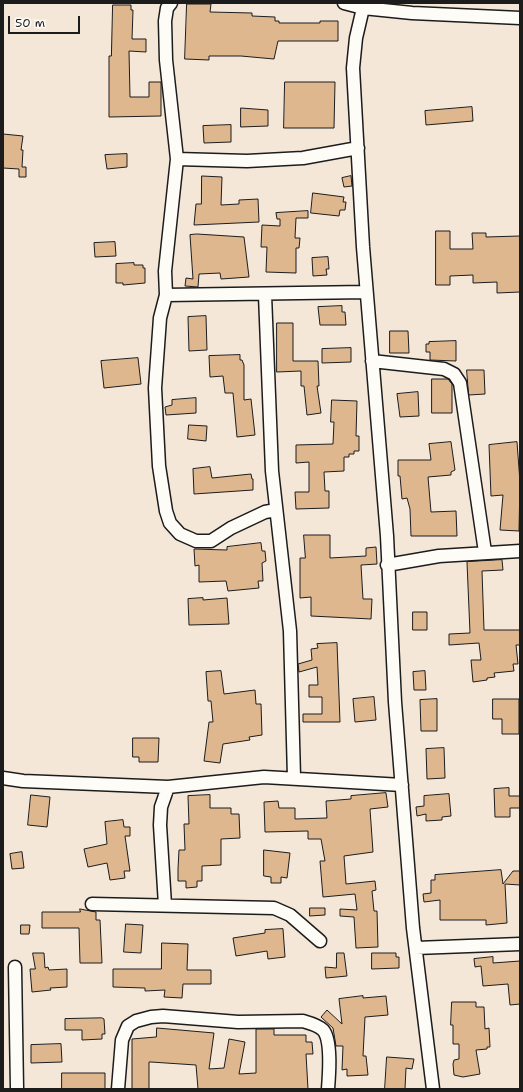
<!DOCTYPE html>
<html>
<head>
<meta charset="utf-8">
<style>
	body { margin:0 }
	#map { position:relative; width:523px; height:1092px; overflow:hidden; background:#f4e7d8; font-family:"Shantell Sans",sans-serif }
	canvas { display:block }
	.frame { position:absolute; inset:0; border:4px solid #1c1c1c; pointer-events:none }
	.scale { position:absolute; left:8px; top:16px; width:72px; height:18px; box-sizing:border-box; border:2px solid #1c1c1c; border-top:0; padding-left:5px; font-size:12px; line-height:14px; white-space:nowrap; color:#1c1c1c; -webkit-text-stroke:3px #fdfcf7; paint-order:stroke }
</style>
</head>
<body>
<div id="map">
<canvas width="523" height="1092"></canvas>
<div class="frame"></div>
<div class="scale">50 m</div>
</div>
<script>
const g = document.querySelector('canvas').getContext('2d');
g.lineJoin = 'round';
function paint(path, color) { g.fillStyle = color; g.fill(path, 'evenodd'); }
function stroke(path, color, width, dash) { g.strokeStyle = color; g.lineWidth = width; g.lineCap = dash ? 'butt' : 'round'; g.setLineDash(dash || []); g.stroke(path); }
const building = new Path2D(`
	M187,4H211L210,12L252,13V16L275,17V21H279V23H320V21H338V41H278L274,59L241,56H209V60L185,59Z
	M113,5H131V10H133L132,39H146V52L129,51L130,97H149V82H161V116L109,117V56H111Z
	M285,82H335L334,128H284Z
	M472,107L473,121L426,125L425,111Z
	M241,108L268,110V126L241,127Z
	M231,125V142L204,143L203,126Z
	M3,134L23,136L21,150H23L22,167H26V177H19V169L3,168Z
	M127,154V167L107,169L105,155Z
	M202,176L222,177L221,205L239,204V200L258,199L259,222L194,225L196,204H201Z
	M351,176L352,186L344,187L342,178Z
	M313,193L344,197L343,202H346L345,210H340L339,216L311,213Z
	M308,211V218H296L295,238H300L299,248H296V273L266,272L267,247H261L262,225L280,226V219H277L276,213Z
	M436,231H450V249H473L472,233H486V237L520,236V292L497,293V282L473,283V275L450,276V285H436Z
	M197,234L244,237L249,277L221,279L220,273L199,274L198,287L185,286L186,278L193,279L190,235Z
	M115,242L116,256L95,257L94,243Z
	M328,257L329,269H326L327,275L313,276L312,258Z
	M134,263V265H143V268H145V283L123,285V283H116V264Z
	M342,306V312H345L346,325H320L318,307Z
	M206,316L207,350L189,351L188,317Z
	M277,323H293V361H318L319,386H317L321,413L307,415L304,386H301V371L277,372Z
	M390,331H408L409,353H390Z
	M456,341V361L430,360V352H426V344H429V342Z
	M351,348V362L322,363V349Z
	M240,355V360H242L244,365V400L251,399L255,435L237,437L233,393H225L223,376L210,377L209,356Z
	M138,358L141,384L104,388L101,361Z
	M467,370H484L485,394L469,395Z
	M432,379H448L452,384V413H432Z
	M418,392L419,416L400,417L397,394Z
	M196,398V413L166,415L165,407L172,405V400Z
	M332,400L357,401L356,436H359V451H354V454H349V457H344V471L324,472L325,491H329V508L296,509L295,492H309V462L296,463V445L333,444L334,422H331Z
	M189,425L207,426L206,441L188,439Z
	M451,442L455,470L451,472V475L428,477L431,512L456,511L457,536H411L410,509L407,498L402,499L400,476H398V460H431L429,444Z
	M517,442L520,482L519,531L500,530L503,495L491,496L489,445Z
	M210,467L212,478L251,474L252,479H253V490L194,494L193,469Z
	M304,535H330V558L366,556V548L376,547L377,564L361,565L363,599H372L371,619L311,616V597L300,598V558H305Z
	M261,543L262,551H265L266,561L262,563L263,581H258L259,588L228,591L226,581L199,582V565L195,566L194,549L227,550V547Z
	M502,560L503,570L482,571L484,630H520V645H516L518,664H513L514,671L494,673L495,677L487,678V680L473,682L471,660H481L479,643L449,645V634L470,633L467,562Z
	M203,598V600L227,598L229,624L189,625L188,599Z
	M413,612H427V630H413Z
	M337,643L340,722H303V714H322V697H309V685H318L317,667L299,672L298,664L312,660L311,649L318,648L317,644Z
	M221,671L224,694L255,690L256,704H261L262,735L249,737L250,740L223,744L220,763L204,761L209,722H213L211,701H208L206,672Z
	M425,671L426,690H414L413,672Z
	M374,697L376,720L355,722L353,699Z
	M437,699V731H421L420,700Z
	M493,699H519V734H502V719H493Z
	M133,738H159L158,762H139V757H133Z
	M444,748L445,778L427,779L426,749Z
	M509,788V796H520V808H510V817H495L494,789Z
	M386,793L388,807L370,809L373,852L344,856L346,884L375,881L376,890L372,891L374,911H377L378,947L356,948L354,917L340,916V909L357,910L355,894L323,897L320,861H325L321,839H308V831L265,832L264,802L278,801L279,808H295V819L327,818L326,801L351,799V796Z
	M449,794L451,816L442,817V820L426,821V814L417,816L416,807L424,806V796Z
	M31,795L50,797L47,827L28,825Z
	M210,795V808H231V814H239L240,838L221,839V865L202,866V881H197V887L186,888V881H178V869L179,850H185L184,824H189L188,796Z
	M123,820L124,827H130V836H125L130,871H124L125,878L110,880L107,863L88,867L84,849L107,844L105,822Z
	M264,850L290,853L287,878L281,877V883H271V877L264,876Z
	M22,852L24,868L12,869L10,854Z
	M501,870L503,884L513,871H520V885L505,884L507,923L486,925V920H440V900L424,902L423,894L431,893V880H435V875Z
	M310,908H325V915L310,916Z
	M80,909L96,912V920H100L102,963H80L79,928H42V912H80Z
	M126,924L143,925L141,953L124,952Z
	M21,925H30L29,934H21Z
	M283,929L285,957L268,959L267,951L236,956L233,938L265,933V930Z
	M162,943L188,944L187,970H211V984H183L182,998L164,997L165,990L145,991V988L113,987V969H161Z
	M33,953H44L45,968L48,967L49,970L67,969V987L50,988L51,990L32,992L30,969H35Z
	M337,953H344L347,976L326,978L325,967L336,968Z
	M372,953H396V957H399V968L372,969Z
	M493,957V963L520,961V1004L510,1005L508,984L483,986L481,966L475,967L474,959Z
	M363,996V998L386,996L388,1015L365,1017L363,1056H366L368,1075L347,1076V1069L342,1070L343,1046H336L333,1028L321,1017L327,1010L342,1024L339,999Z
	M452,1002H476V1007H484L485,1029L489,1028L490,1047H487V1049L476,1050L480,1074L463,1077L454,1075L453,1064L454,1060L459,1059V1044H453V1025H451Z
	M102,1018L104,1019L105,1034H102V1039L82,1040V1030H65V1019Z
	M157,1028L214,1033L209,1069L224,1068L229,1039L245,1042L239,1074L256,1073V1029H274V1035H306V1042H312L313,1054H306L308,1089H198L196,1065L151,1062H149V1089H132V1039L156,1037Z
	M61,1044L62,1062L31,1063V1045Z
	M387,1057L414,1059L412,1069L406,1068L405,1089H385Z
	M62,1073H105V1089H62Z`);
paint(building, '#deb78f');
stroke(building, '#1c1c1c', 1);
const minor = new Path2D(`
	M171,3L167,8L165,21L166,60L177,159L165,271L166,295L160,318L155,388L159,466L166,511L170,523L180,534L196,541H211L231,528L265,512L276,510
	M344,3L363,8L412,13L520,18
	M363,8L356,38L353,68L363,247L387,536L395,702L413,928L433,1089
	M177,159L247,161L303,158L358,148
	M166,295L366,292
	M265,295L272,471L290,631L294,777
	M372,361L444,369L454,374L460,383L485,552
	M387,565L439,556L520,551
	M3,778L23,781L168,787L264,777L402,785
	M92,904L274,908L290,915L320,941
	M165,905L160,825L161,807L168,787
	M416,948L520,944
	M15,967L17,1089
	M118,1089L122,1040L128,1026L136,1021L151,1017L163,1016L238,1022L303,1021C310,1023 318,1025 323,1030C332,1040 329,1076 328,1089`);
stroke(minor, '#1c1c1c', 15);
stroke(minor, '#fdfcf7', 12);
</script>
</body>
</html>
